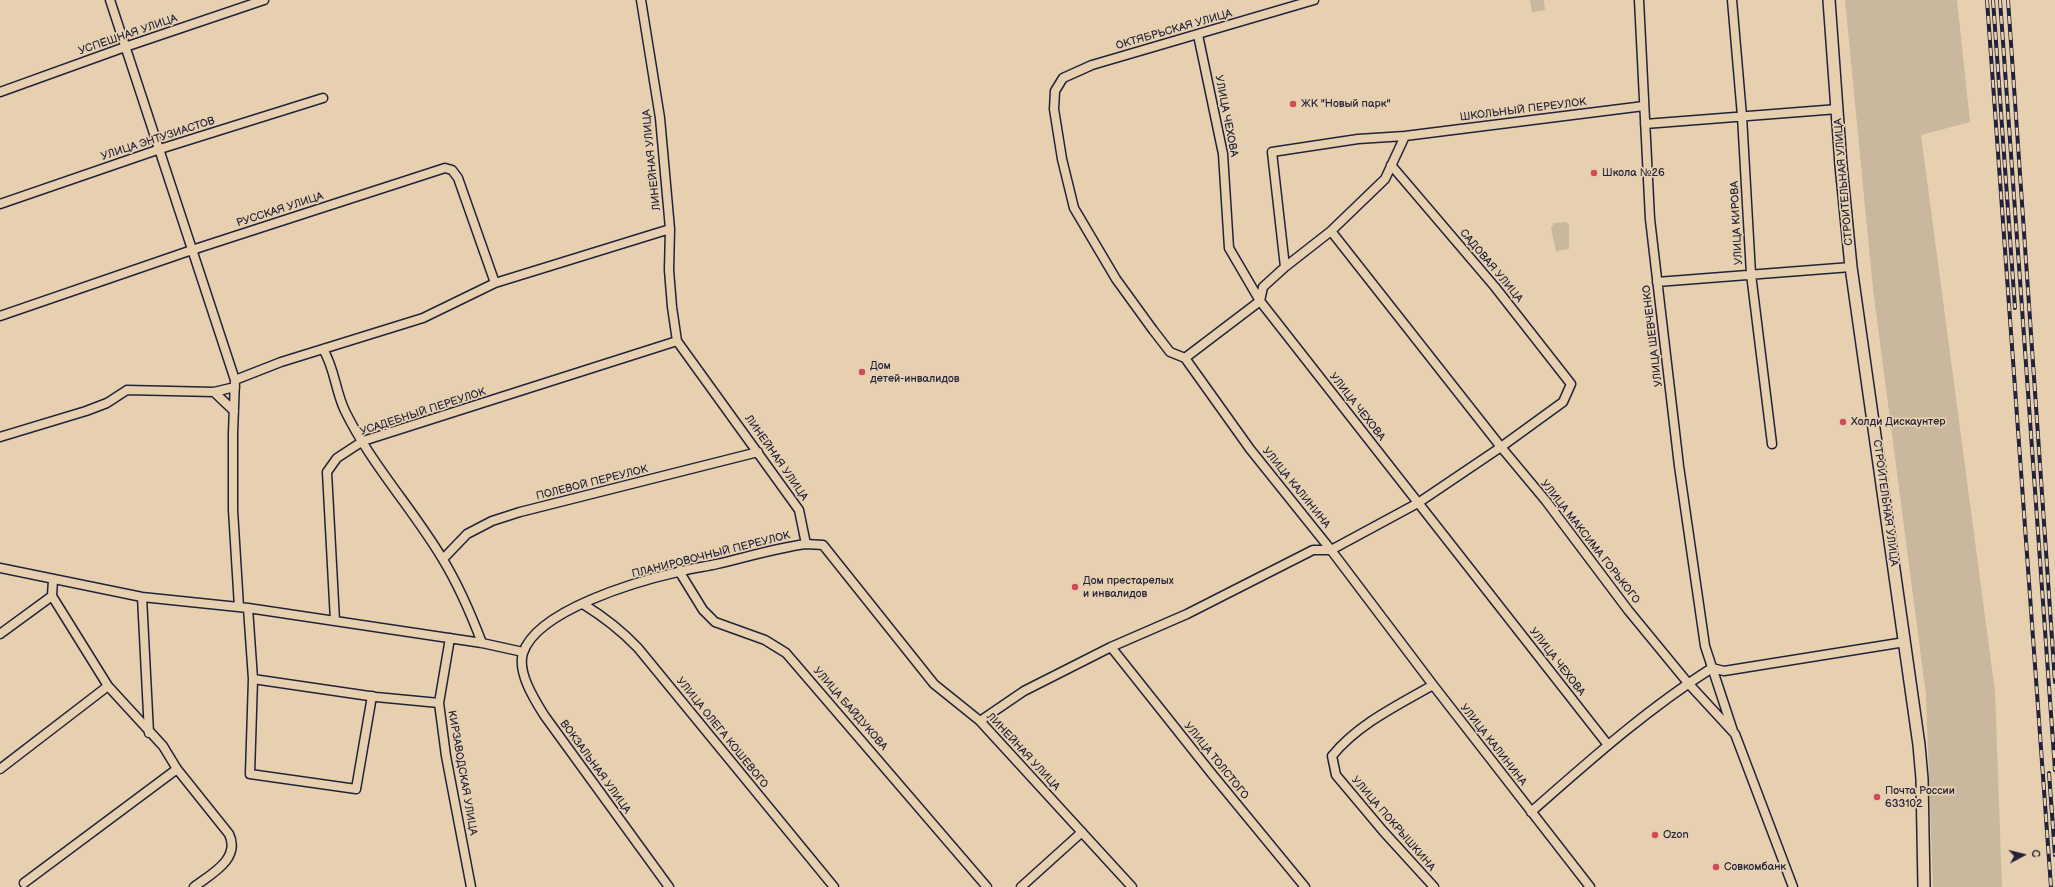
<!DOCTYPE html>
<html>
<head>
<meta charset="utf-8">
<style>
	body { margin:0 }
	#map { position:relative; width:2055px; height:887px; overflow:hidden; background:#e6d0af; font-family:"Balsamiq Sans",sans-serif }
	canvas { display:block }
	.north { position:absolute; left:2003px; top:835px; width:40px; height:40px; -webkit-text-stroke:3px #e6d0af; paint-order:stroke; rotate:83deg; font-size:11px; font-weight:700; line-height:16px; text-align:center; color:#22223b }
	.north::after { content:''; display:block; margin:auto; width:14px; height:18px; background:#22223b; clip-path:polygon(50% 0,100% 100%,50% 72%,0 100%) }
</style>
</head>
<body>
<div id="map">
<canvas width="2055" height="887"></canvas>
<div class="north">С</div>
</div>
<script>
const g = document.querySelector('canvas').getContext('2d');
g.lineJoin = 'round';
function paint(path, color) { g.fillStyle = color; g.fill(path, 'evenodd'); }
function stroke(path, color, width, dash) { g.strokeStyle = color; g.lineWidth = width; g.lineCap = dash ? 'butt' : 'round'; g.setLineDash(dash || []); g.stroke(path); }
function write(font, color, halo, rows, align = 'center') {
  g.font = font + ' "Balsamiq Sans",sans-serif'; g.lineWidth = 3.5; g.setLineDash([]); g.textBaseline = 'middle'; g.strokeStyle = halo; g.fillStyle = color; for (const [text, x, y, turn = 0] of rows) {
    g.save(); g.translate(x, y); g.rotate((+turn || 0) * Math.PI / 180); g.textAlign = isNaN(turn) ? turn : align; if (halo) g.strokeText(text, 0, 0); g.fillText(text, 0, 0); g.restore();
  }
}
paint(new Path2D(`
	M1530,0H1544L1545,10L1532,12Z
	M1845,0H1957L1970,122L1921,135L1995,692L2002,887H1933L1926,695L1873,289Z
	M1566,222L1569,225V249L1556,251L1551,228L1554,223Z`), '#c9b79e');
const minor = new Path2D(`
	M110,0L235,380
	M641,0L660,118L670,229L669,270L672,307L677,341L799,510L806,544L823,545L934,684L980,721L1132,887
	M1314,0L1092,65L1063,78L1055,91L1054,109L1062,159L1074,208L1116,279L1153,330L1170,352L1185,358L1250,449L1331,550L1433,685L1590,887
	M1639,0L1650,219L1679,466L1705,646L1733,731
	M1732,0L1742,116L1751,274L1772,444
	M1198,35L1223,154L1229,248L1260,301L1608,745
	M0,92L125,47L264,0
	M1645,124L1838,109
	M1405,136L1358,139L1272,152L1285,267L1331,231L1385,179L1405,136L1644,106
	M0,204L160,149L323,98
	M1331,231L1501,447L1546,501L1628,610L1688,683L1735,734L1793,887
	M1657,282L1851,267
	M0,316L192,250L445,168L452,170L458,178L495,283
	M323,349C335,369 335,390 345,411C371,464 412,508 442,558C458,584 471,614 482,643
	M1185,358L1260,301L1263,287L1285,267
	M214,392L234,411
	M0,437L86,411L107,403L127,390L214,392L235,387
	M443,559L467,534L492,521L520,512L758,452
	M0,568L142,597L248,608L482,643L523,652
	M679,571L703,610L715,622L765,640L786,653L987,887
	M53,580L52,596L108,686L163,746L177,769L229,834C241,859 211,874 194,887
	M142,597L149,733
	M583,604C604,617 621,630 638,648L834,887
	M239,607L233,510V433L235,380L281,362L423,318L495,283L670,229
	M248,608L253,679L376,697L439,703
	M335,621L327,472L337,458L363,441L677,341
	M0,634L52,596
	M450,638L439,703L446,756L471,887
	M1111,647L1212,774L1305,887
	M253,679L250,774L356,789L372,696
	M1433,685C1398,705 1358,724 1332,756L1336,775L1383,831L1434,887
	M980,721L1024,691L1111,647L1187,614L1313,550H1331L1418,503L1501,447L1563,402L1571,384L1495,287L1391,165
	M0,769L108,686
	M1531,812C1589,761 1647,709 1712,668L1724,671L1905,642
	M24,883L177,769
	M669,887L544,715C534,699 517,672 523,653C537,610 638,581 678,572C691,568 704,567 717,564C747,557 776,548 806,544
	M1021,887L1082,832`);
const major = new Path2D(`
	M1829,0L1841,165L1851,267L1919,745L1922,779L1924,887`);
stroke(minor, '#22223b', 11);
stroke(major, '#22223b', 14);
stroke(minor, '#e6d0af', 8);
stroke(major, '#e6d0af', 11);
const rail = new Path2D(`
	M1987,0L2051,887
	M1993,0L2015,308
	M2000,0L2055,770
	M2008,0L2055,682
	M2049,773L2055,855`);
stroke(rail, '#22223b', 4);
stroke(rail, '#e6d0af', 2.5, [8]);
for (const [x, y, r, color] of [
	[1293,104,4,"#d1495b"],
	[1594,173,4,"#d1495b"],
	[862,372,4,"#d1495b"],
	[1843,422,4,"#d1495b"],
	[1075,587,4,"#d1495b"],
	[1877,797,4,"#d1495b"],
	[1655,835,4,"#d1495b"],
	[1716,867,4,"#d1495b"]
]) { const dot = new Path2D(); dot.arc(x, y, r, 0, 2 * Math.PI); g.fillStyle = color; g.fill(dot); stroke(dot, '#e6d0af', 1.5); }
write('11px', '#22223b', '#e6d0af', [
	["ОКТЯБРЬСКАЯ УЛИЦА",1174,30,-16],
	["УСПЕШНАЯ УЛИЦА",128,35,-19],
	["ШКОЛЬНЫЙ ПЕРЕУЛОК",1523,110,-7],
	["УЛИЦА ЧЕХОВА",1226,116,79],
	["УЛИЦА ЭНТУЗИАСТОВ",158,139,-18],
	["ЛИНЕЙНАЯ УЛИЦА",652,160,-96],
	["СТРОИТЕЛЬНАЯ УЛИЦА",1844,182,-95],
	["РУССКАЯ УЛИЦА",280,210,-18],
	["УЛИЦА КИРОВА",1737,223,-93],
	["САДОВАЯ УЛИЦА",1491,266,50],
	["УЛИЦА ШЕВЧЕНКО",1653,336,-97],
	["УЛИЦА ЧЕХОВА",1357,407,52],
	["УСАДЕБНЫЙ ПЕРЕУЛОК",423,412,-18],
	["ЛИНЕЙНАЯ УЛИЦА",776,458,55],
	["ПОЛЕВОЙ ПЕРЕУЛОК",592,483,-14],
	["УЛИЦА КАЛИНИНА",1296,488,51],
	["СТРОИТЕЛЬНАЯ УЛИЦА",1885,503,82],
	["УЛИЦА МАКСИМА ГОРЬКОГО",1590,542,52],
	["ПЛАНИРОВОЧНЫЙ ПЕРЕУЛОК",711,555,-14],
	["УЛИЦА ЧЕХОВА",1557,662,52],
	["УЛИЦА БАЙДУКОВА",850,709,49],
	["УЛИЦА ОЛЕГА КОШЕВОГО",722,733,51],
	["УЛИЦА КАЛИНИНА",1493,745,52],
	["ЛИНЕЙНАЯ УЛИЦА",1023,752,47],
	["УЛИЦА ТОЛСТОГО",1216,761,51],
	["ВОКЗАЛЬНАЯ УЛИЦА",595,767,54],
	["КИРЗАВОДСКАЯ УЛИЦА",462,773,80],
	["УЛИЦА ПОКРЫШКИНА",1393,824,49]
]);
write('11px', '#22223b', '#e6d0af', [
	["ЖК \"Новый парк\"",1301,104],
	["Школа №26",1602,173],
	["Дом",870,366],
	["детей-инвалидов",870,379],
	["Холди Дискаунтер",1851,422],
	["Дом престарелых",1083,581],
	["и инвалидов",1083,594],
	["Почта России",1885,791],
	["633102",1885,804],
	["Ozon",1663,835],
	["Совкомбанк",1724,867]
], 'left');
</script>
</body>
</html>
